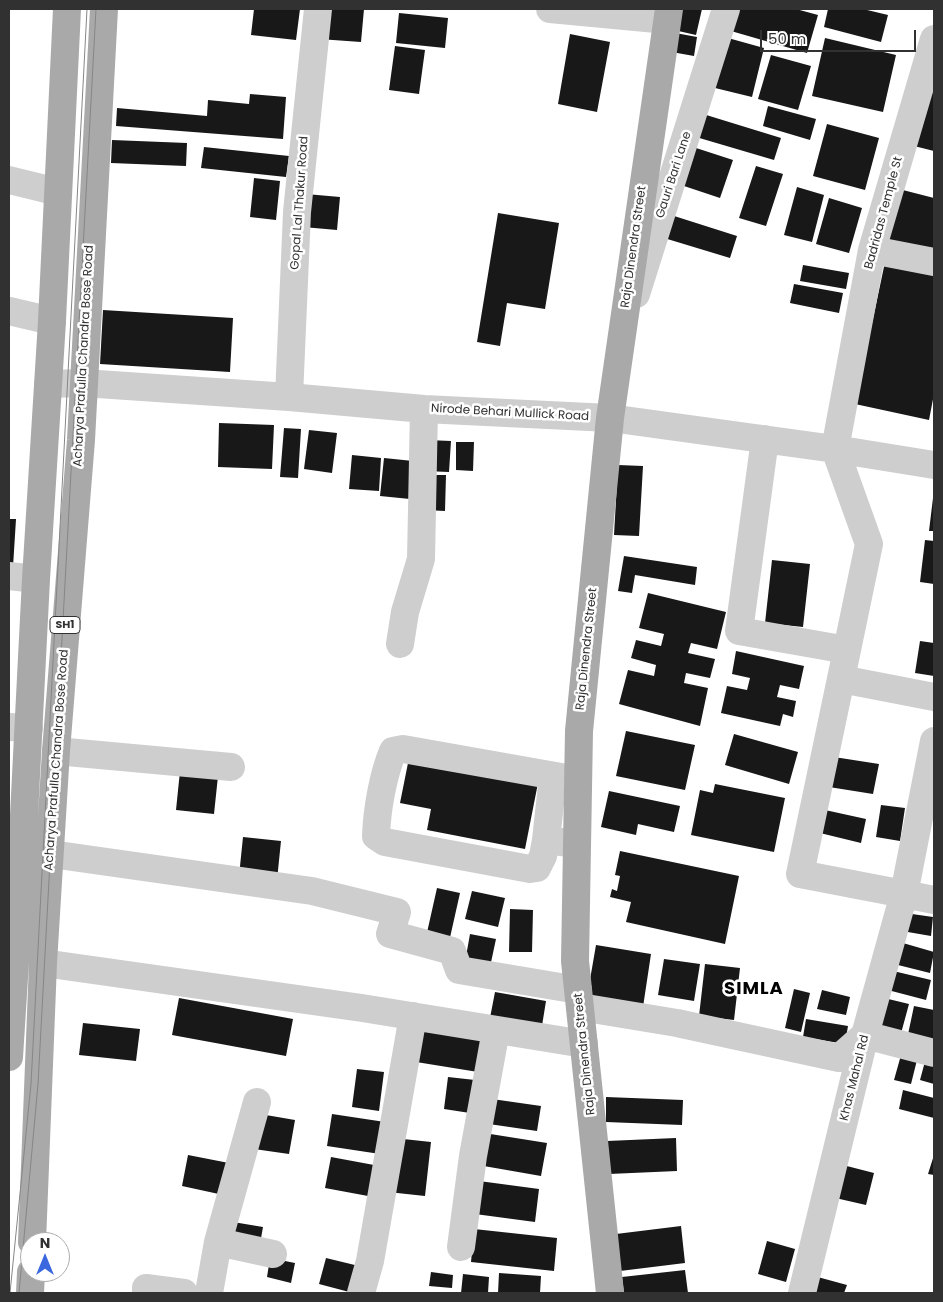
<!DOCTYPE html>
<html>
<head>
<meta charset="utf-8">
<style>
	body { margin:0 }
	#map { position:relative; width:943px; height:1302px; overflow:hidden; background:#fff; font-family:Poppins,sans-serif }
	canvas { display:block }
	.frame { position:absolute; inset:0; border:10px solid #313131; pointer-events:none }
	.north { position:absolute; left:20px; top:1232px; width:50px; height:50px; box-sizing:border-box; background:#fff; border:1px solid #adadad; border-radius:50%; rotate:0deg; font-size:14px; font-weight:700; line-height:20px; text-align:center; color:#313131 }
	.north::after { content:''; display:block; margin:auto; width:18px; height:22px; background:#3c68df; clip-path:polygon(50% 0,100% 100%,50% 72%,0 100%) }
	.scale { position:absolute; left:760px; top:30px; width:156px; height:22px; box-sizing:border-box; border:2px solid #313131; border-top:0; padding-left:6px; font-size:15px; line-height:18px; white-space:nowrap; color:#313131; -webkit-text-stroke:4px #fff; paint-order:stroke }
</style>
</head>
<body>
<div id="map">
<canvas width="943" height="1302"></canvas>
<div class="frame"></div>
<div class="north">N</div>
<div class="scale">50 m</div>
</div>
<script>
const g = document.querySelector('canvas').getContext('2d');
g.lineJoin = 'round';
function paint(path, color) { g.fillStyle = color; g.fill(path, 'evenodd'); }
function stroke(path, color, width, dash) { g.strokeStyle = color; g.lineWidth = width; g.lineCap = dash ? 'butt' : 'round'; g.setLineDash(dash || []); g.stroke(path); }
function write(font, color, halo, rows, align = 'center') {
  g.font = font + ' Poppins,sans-serif'; g.lineWidth = 5; g.setLineDash([]); g.textBaseline = 'middle'; g.strokeStyle = halo; g.fillStyle = color; for (const [text, x, y, turn = 0] of rows) {
    g.save(); g.translate(x, y); g.rotate((+turn || 0) * Math.PI / 180); g.textAlign = isNaN(turn) ? turn : align; if (halo) g.strokeText(text, 0, 0); g.fillText(text, 0, 0); g.restore();
  }
}
paint(new Path2D(`
	M254,9H300L296,40L251,35Z
	M321,9H364L361,42L319,39Z
	M678,9H702L696,35L674,30Z
	M737,9H796L818,15L807,53L731,31Z
	M828,9H863L888,15L881,42L824,27Z
	M399,13L448,18L445,48L396,43Z
	M670,32L697,37L694,56L666,51Z
	M570,34L610,42L597,112L558,104Z
	M728,38L764,48L752,97L715,88Z
	M825,38L896,55L883,112L812,96Z
	M395,46L425,50L419,94L389,90Z
	M771,55L811,66L798,110L758,99Z
	M934,82V151L910,145Z
	M250,94L286,97L283,139L116,126L117,108L207,116L208,100L249,104Z
	M768,106L816,119L810,140L763,126Z
	M703,114L781,138L774,160L696,137Z
	M827,124L879,138L865,190L813,176Z
	M112,140L187,143L186,166L111,163Z
	M204,147L289,156L286,177L201,168Z
	M693,147L733,160L720,198L681,185Z
	M756,166L783,174L766,226L739,218Z
	M254,178L280,181L276,220L250,217Z
	M797,187L824,195L812,242L784,235Z
	M895,188L934,198V247L932,255L881,241Z
	M306,194L340,197L337,230L303,227Z
	M829,198L862,208L849,253L816,244Z
	M498,213L559,223L545,309L507,303L500,346L477,342Z
	M671,215L737,236L730,258L664,238Z
	M885,262L934,272V394L929,420L855,404Z
	M803,265L849,273L846,289L800,281Z
	M794,284L843,293L839,313L790,303Z
	M103,310L233,318L230,372L100,364Z
	M219,423L274,425L272,469L218,467Z
	M284,428L301,429L298,478L280,477Z
	M309,430L337,433L332,473L304,469Z
	M427,440L451,441L449,472L425,471Z
	M456,442H474L473,471L456,470Z
	M352,455L381,458L379,491L349,489Z
	M384,458L413,461L410,499L380,496Z
	M618,465L643,466L639,536L614,535Z
	M426,475H446L445,511L425,510Z
	M933,498H934V531H929Z
	M9,519H16L13,567H9Z
	M925,540L934,541V584L920,582Z
	M624,556L697,567L695,585L635,575L632,593L618,591Z
	M772,560L810,564L803,627L765,623Z
	M648,593L726,612L717,649L691,643L688,653L715,659L710,678L686,673L684,683L708,688L700,726L619,704L628,670L654,676L656,665L631,658L636,640L661,646L664,634L639,628Z
	M920,641L934,643V676L915,673Z
	M736,651L804,666L799,689L780,685L777,697L796,701L793,717L783,714L780,726L721,713L727,686L747,690L750,678L732,674Z
	M626,731L695,745L685,790L616,776Z
	M734,734L798,752L789,784L725,765Z
	M834,757L879,764L873,794L829,787Z
	M409,758L538,783L525,849L427,830L431,809L400,803Z
	M180,771L218,776L214,814L176,810Z
	M715,784L785,798L774,852L691,835L700,790L713,793Z
	M609,791L680,806L674,832L638,824L636,835L601,827Z
	M881,805L905,808L900,841L876,837Z
	M825,810L866,819L861,843L820,833Z
	M243,837L281,841L277,880L239,876Z
	M620,851L739,876L725,944L626,922L631,902L610,897L612,889L617,891L620,876L615,875Z
	M437,888L460,893L449,942L426,937Z
	M472,891L505,898L498,927L465,919Z
	M510,909L533,910L532,952H509Z
	M905,913L933,917L931,936L902,931Z
	M470,934L496,939L490,967L465,962Z
	M896,941L934,952L930,973L890,963Z
	M596,945L651,954L643,1007L587,997Z
	M664,959L700,964L694,1001L658,995Z
	M705,964L740,968L734,1020L699,1016Z
	M889,970L931,980L926,1000L884,989Z
	M794,989L810,993L801,1032L785,1028Z
	M822,990L850,997L846,1015L817,1009Z
	M495,992L546,1001L541,1032L489,1023Z
	M880,997L909,1004L900,1037L872,1030Z
	M179,998L293,1019L286,1056L172,1035Z
	M914,1006L934,1010V1045L907,1039Z
	M806,1019L848,1026L845,1044L803,1037Z
	M83,1023L140,1029L136,1061L79,1055Z
	M416,1026L484,1037L478,1072L410,1061Z
	M903,1048L919,1052L911,1084L894,1080Z
	M927,1054L934,1056V1084L920,1080Z
	M357,1069L384,1072L379,1111L352,1107Z
	M448,1077L475,1080L470,1113L444,1109Z
	M903,1090L934,1098V1118L899,1109Z
	M606,1097L683,1100L682,1125L606,1122Z
	M485,1098L541,1106L537,1131L482,1123Z
	M260,1114L295,1120L289,1154L254,1149Z
	M332,1114L385,1122L380,1154L327,1146Z
	M484,1133L547,1143L541,1176L478,1165Z
	M394,1138L431,1142L425,1196L388,1192Z
	M676,1138L677,1171L609,1174L607,1141Z
	M188,1155L234,1164L228,1196L182,1186Z
	M934,1155V1175L928,1174Z
	M331,1157L374,1165L368,1196L325,1188Z
	M839,1164L874,1173L866,1205L831,1197Z
	M479,1181L539,1189L535,1222L475,1214Z
	M227,1221L263,1227L260,1244L224,1239Z
	M681,1226L685,1263L620,1271L616,1234Z
	M474,1229L557,1238L554,1271L471,1262Z
	M767,1241L795,1249L786,1282L758,1274Z
	M270,1258L295,1263L291,1283L267,1277Z
	M326,1258L363,1267L353,1293L319,1284Z
	M685,1270L688,1293H624L622,1277Z
	M431,1272L453,1275L452,1288L429,1286Z
	M499,1273L541,1276L540,1293H498Z
	M463,1274L489,1277L488,1293H461Z
	M814,1276L847,1285L844,1293H809Z`), '#181818');
stroke(new Path2D(`
	M550,9L667,20
	M9,180L58,192
	M872,250L934,262
	M636,294L726,9
	M9,311L52,321
	M48,384L83,383L289,397L424,409L610,418L835,449L934,465
	M289,397L297,212L318,9
	M765,439L739,631L847,650L800,874L904,894L934,741
	M9,576L36,579
	M400,644L405,612L421,559L424,409
	M847,650L869,544L835,449L872,250L934,39
	M841,679L934,697
	M9,727L29,728
	M56,751L231,767
	M546,840L553,776
	M577,844L546,840L543,856L537,868L530,869L385,842L376,836C377,809 383,775 393,751L403,749L578,780
	M51,854L312,891L397,912L390,934L452,951L459,970L578,990
	M43,963L362,1008L584,1044
	M580,1007L677,1023L839,1058L865,1035L934,1053
	M218,1242L273,1254
	M461,1247L473,1156L496,1030
	M146,1293V1288L184,1293
	M209,1293L218,1242L257,1102
	M361,1293L370,1261L413,1016
	M802,1293L865,1035L904,894L934,900`), '#cecece', 28);
stroke(new Path2D(`
	M9,1057L23,835L36,579L52,321L67,9
	M32,1242L43,963L56,751L81,440L104,9
	M30,1293L31,1272
	M610,1293L575,961L579,731L610,418L669,9`), '#a9a9a9', 28);
stroke(new Path2D(`
	M10,1293L31,1084L87,9
	M19,1293L38,1084L96,9`), '#868686', 1);
for (const [x, y, w] of [
	[65,625,30]
]) { const box = new Path2D(); box.roundRect(x - w / 2, y - 8.5, w, 17, 4); g.fillStyle = '#fff'; g.fill(box); stroke(box, '#313131', 1); }
write('bold 11px', '#313131', null, [
	["SH1",65,625]
]);
write('12px', '#313131', '#fff', [
	["Gauri Bari Lane",674,175,-72],
	["Gopal Lal Thakur Road",300,203,-86],
	["Badridas Temple St",884,213,-75],
	["Raja Dinendra Street",634,247,-82],
	["Acharya Prafulla Chandra Bose Road",84,356,-87],
	["Nirode Behari Mullick Road",510,413,3],
	["Raja Dinendra Street",587,649,-84],
	["Acharya Prafulla Chandra Bose Road",57,760,-86],
	["Raja Dinendra Street",585,1054,-96],
	["Khas Mahal Rd",855,1078,-76]
]);
g.letterSpacing = '1px';
write('bold 18px', '#000', '#fff', [
	["SIMLA",754,989]
]);
g.letterSpacing = '0px';
</script>
</body>
</html>
